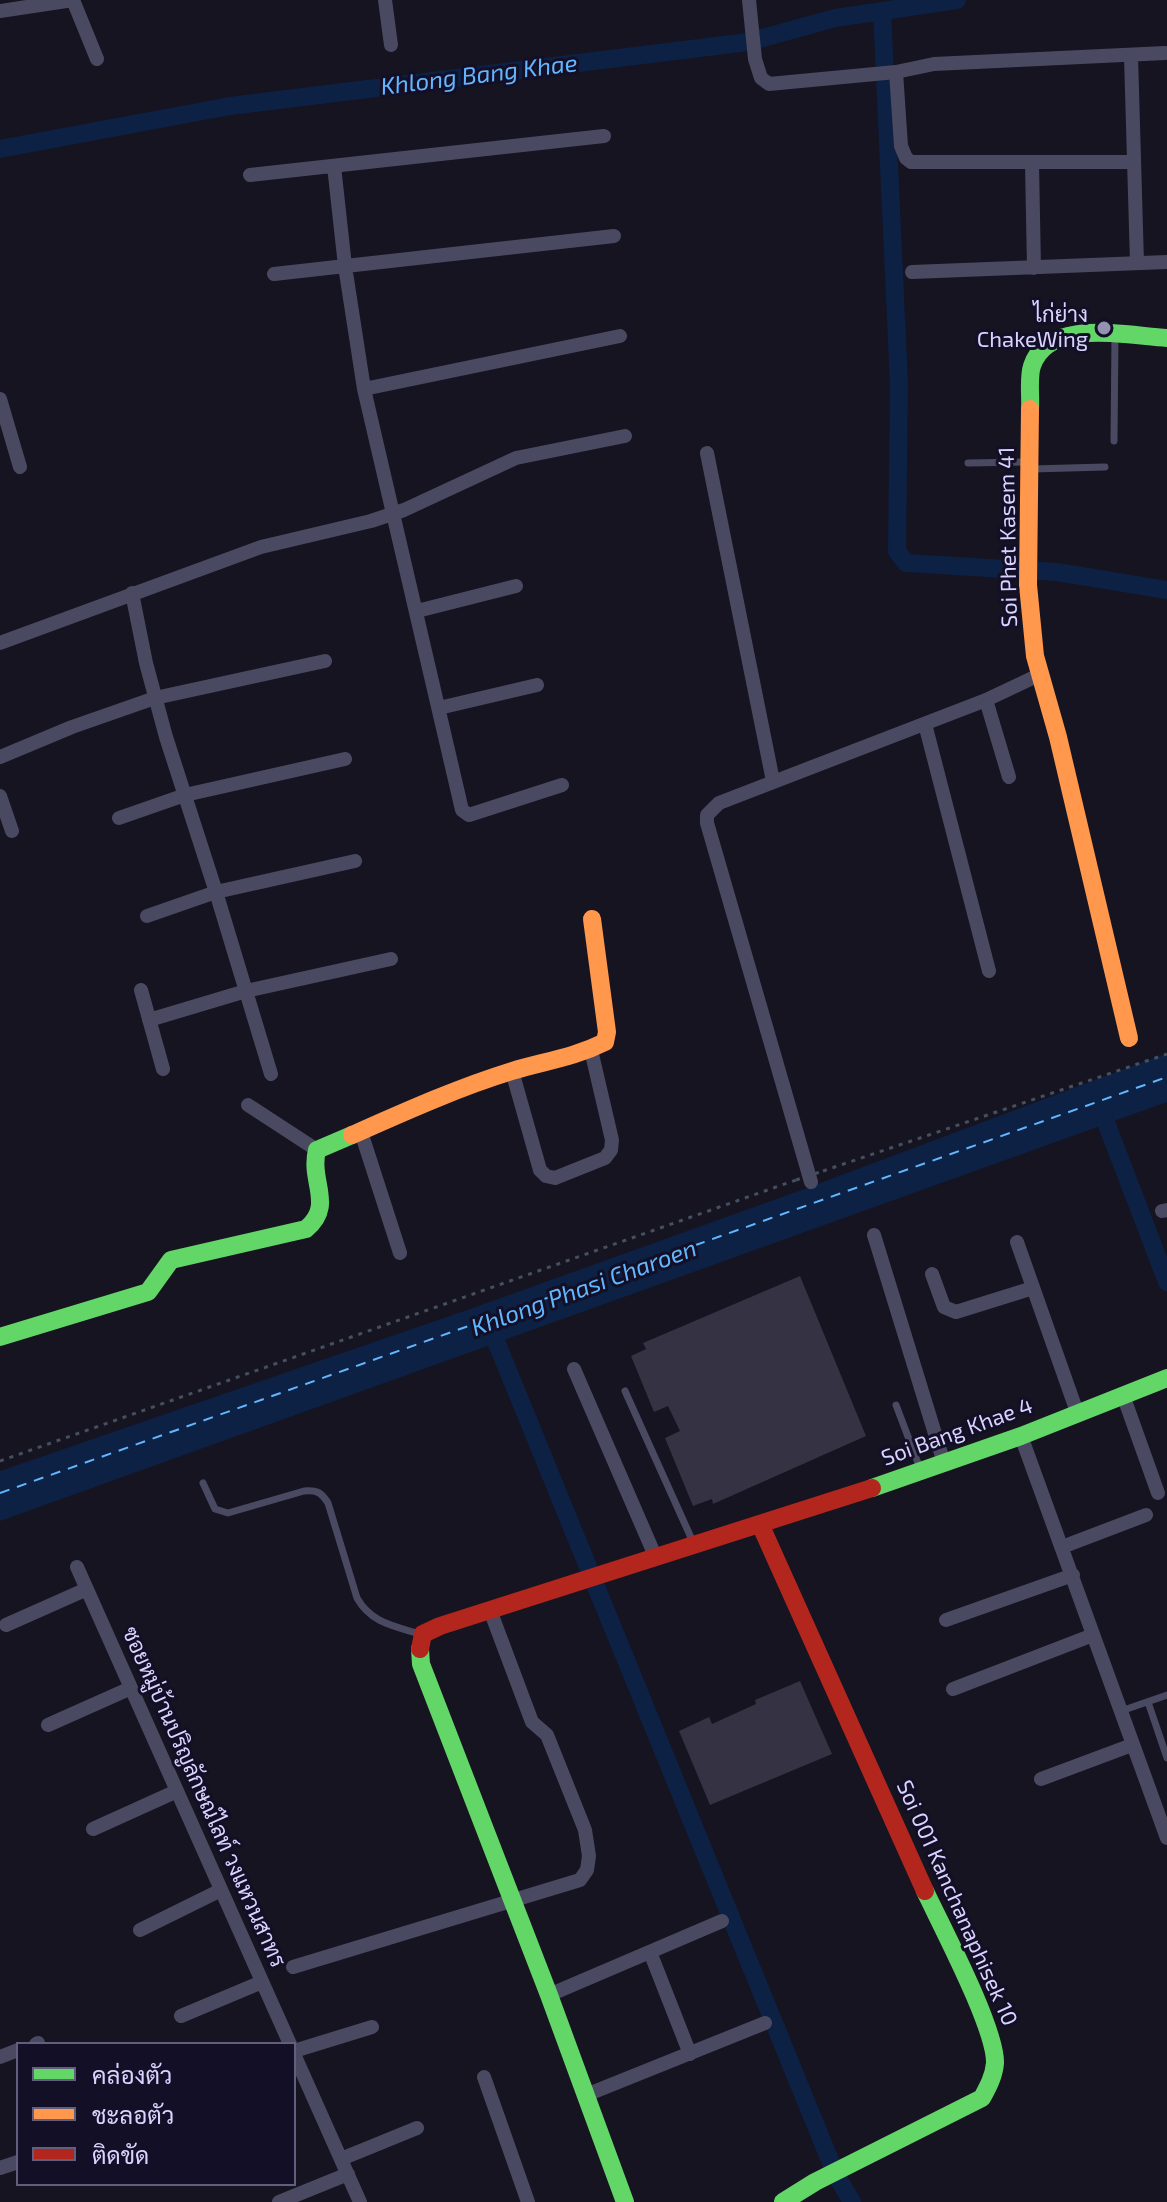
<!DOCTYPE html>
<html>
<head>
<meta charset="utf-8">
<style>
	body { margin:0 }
	#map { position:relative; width:1167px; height:2202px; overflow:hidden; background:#161421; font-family:"Exo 2",Sarabun,sans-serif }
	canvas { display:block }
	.legend { position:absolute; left:16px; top:2042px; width:280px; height:144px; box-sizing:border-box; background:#130f26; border:2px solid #625e7d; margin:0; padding:10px 14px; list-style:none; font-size:24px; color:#d9d4ff }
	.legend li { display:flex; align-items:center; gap:16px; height:40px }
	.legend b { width:40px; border:2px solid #625e7d }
</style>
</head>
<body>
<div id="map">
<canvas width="1167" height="2202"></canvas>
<ul class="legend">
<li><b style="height:10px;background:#63d668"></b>คล่องตัว</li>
<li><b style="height:10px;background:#ff974d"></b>ชะลอตัว</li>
<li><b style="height:10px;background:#b3261e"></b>ติดขัด</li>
</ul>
</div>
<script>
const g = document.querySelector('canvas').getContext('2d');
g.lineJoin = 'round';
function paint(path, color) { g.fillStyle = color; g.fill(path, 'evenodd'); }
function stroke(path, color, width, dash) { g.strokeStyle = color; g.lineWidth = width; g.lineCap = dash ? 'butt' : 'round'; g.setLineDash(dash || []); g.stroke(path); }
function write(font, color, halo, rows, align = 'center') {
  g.font = font + ' "Exo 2",Sarabun,sans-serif'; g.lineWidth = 6; g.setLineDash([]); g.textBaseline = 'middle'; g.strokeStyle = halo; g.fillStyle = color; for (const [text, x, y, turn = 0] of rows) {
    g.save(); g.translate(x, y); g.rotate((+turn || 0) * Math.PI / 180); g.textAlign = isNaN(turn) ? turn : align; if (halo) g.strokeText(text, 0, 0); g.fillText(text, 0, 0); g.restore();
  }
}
paint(new Path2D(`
	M1167,1053V1102L0,1521V1471L473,1308L807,1188Z`), '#0d2144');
stroke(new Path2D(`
	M882,11L899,384L897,551L906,563L1057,572L1167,590
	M0,149L230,106L748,42L835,18L957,0
	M1099,1104L1167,1282
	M489,1324L836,2175L852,2202`), '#0d2144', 18);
stroke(new Path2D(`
	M0,1493L1167,1077`), '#62b6ff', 2, [10, 8]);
paint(new Path2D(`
	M800,1276L866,1436L713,1504L712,1499L693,1506L665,1438L680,1431L668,1406L654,1412L631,1356L646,1349L643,1343Z
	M800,1681L832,1754L710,1805L679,1731L709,1717L712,1724L756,1704L755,1700Z`), '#343243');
stroke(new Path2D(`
	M823,1171L1167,1054
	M0,1461L796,1180`), '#44505f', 3, [4, 6]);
stroke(new Path2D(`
	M1114,441L1115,336
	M968,463L1026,462
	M1032,469L1105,467
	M625,1391L693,1542
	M896,1405L921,1471
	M203,1483L215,1509L228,1513L304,1491C317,1490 321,1492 328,1503L357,1598C371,1623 394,1626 420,1634
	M1148,1702L1167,1758
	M1121,1711L1167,1695`), '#4a4962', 7);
stroke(new Path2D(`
	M385,0L391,45
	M749,0L755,59L761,78L769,84L896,72L934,64L1165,53
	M0,11L73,0L97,59
	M1131,56L1137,263
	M896,72L901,146L906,158L911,162H1133
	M1032,164L1034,268
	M334,166L345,266L364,389L462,810L469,815L562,785
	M250,175L604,136
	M912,272L1167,262
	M274,274L614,236
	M364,389L620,336
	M0,399L20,467
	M707,453L773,781
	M132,593L146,663L166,737L216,892L271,1074
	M417,611L516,586
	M0,643L261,547L371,521L404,510L516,458L625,436
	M986,700L1009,777
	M439,708L537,685
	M925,724L989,971
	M0,757L72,727L155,698L325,661
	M0,796L12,831
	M119,818L185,795L345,759
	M147,916L216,892L355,861
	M141,990L163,1069
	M149,1020L246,991L391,959
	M512,1071L540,1170L546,1176L555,1178L605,1158L611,1150L612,1140L591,1050
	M248,1105L317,1150
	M361,1132L400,1253
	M811,1182L707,823V815L719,803L986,700L1041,674
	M1162,1211L1167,1210
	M874,1235L944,1463
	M1017,1242L1077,1412
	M932,1274L944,1307L956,1312L1033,1288
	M574,1369L656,1558
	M1123,1395L1158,1493
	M1021,1436L1167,1838
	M1062,1547L1146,1515
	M77,1567L290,2044
	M946,1620L1073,1575
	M6,1625L87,1589
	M953,1689L1093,1635
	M48,1725L131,1688
	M1041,1779L1132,1745
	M93,1829L177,1791
	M140,1930L221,1890
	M650,1952L690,2054
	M293,1967L580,1880L587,1870L589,1856L585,1830L547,1735L532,1722L490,1610
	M549,1995L722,1921
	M181,2016L262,1982
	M36,2044L38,2043
	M294,2051L372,2027
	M294,2054L360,2202
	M0,2057L18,2050
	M484,2077L528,2202
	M586,2095L765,2023
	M341,2159L417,2128
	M0,2168L18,2162
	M279,2202L348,2174`), '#4a4962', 14);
stroke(new Path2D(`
	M1030,409C1031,396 1028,378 1032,366C1048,317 1128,336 1167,338
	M0,1337L148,1292L171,1260L306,1229C335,1205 309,1182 317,1150L352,1135
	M872,1488L1021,1436L1167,1378
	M420,1649L421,1664L549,1995L625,2202
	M783,2202L815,2182L982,2098C988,2087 994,2076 995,2063C996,2029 942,1927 925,1891`), '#63d668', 18);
stroke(new Path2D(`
	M1030,409L1028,585L1035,656L1058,737L1129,1038
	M352,1135C404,1112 457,1088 512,1071C545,1061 573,1058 605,1042L607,1032L592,919`), '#ff974d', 18);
stroke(new Path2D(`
	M760,1524L925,1891
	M420,1649L423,1634L440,1626L872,1488`), '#b3261e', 18);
stroke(new Path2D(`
	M796,1180L823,1171`), '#44505f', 3, [4, 6]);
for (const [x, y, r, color] of [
	[1104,328,8,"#9591b1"]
]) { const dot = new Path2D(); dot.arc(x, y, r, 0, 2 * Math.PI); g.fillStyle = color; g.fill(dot); stroke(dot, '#130f26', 3); }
write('22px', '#d9d4ff', '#130f26', [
	["ไก่ย่าง",1088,315],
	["ChakeWing",1088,340]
], 'right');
write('22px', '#d9d4ff', '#130f26', [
	["Soi Phet Kasem 41",1008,537,-91],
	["Soi Bang Khae 4",957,1432,-20],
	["ซอยหมู่บ้านปริญลักษณ์ไลท์ วงแหวนสาทร",204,1797,66],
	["Soi 001 Kanchanaphisek 10",957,1903,66]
]);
write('italic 24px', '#62b6ff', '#130f26', [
	["Khlong Bang Khae",479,75,-7],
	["Khlong Phasi Charoen",584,1288,-20]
]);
</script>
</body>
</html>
